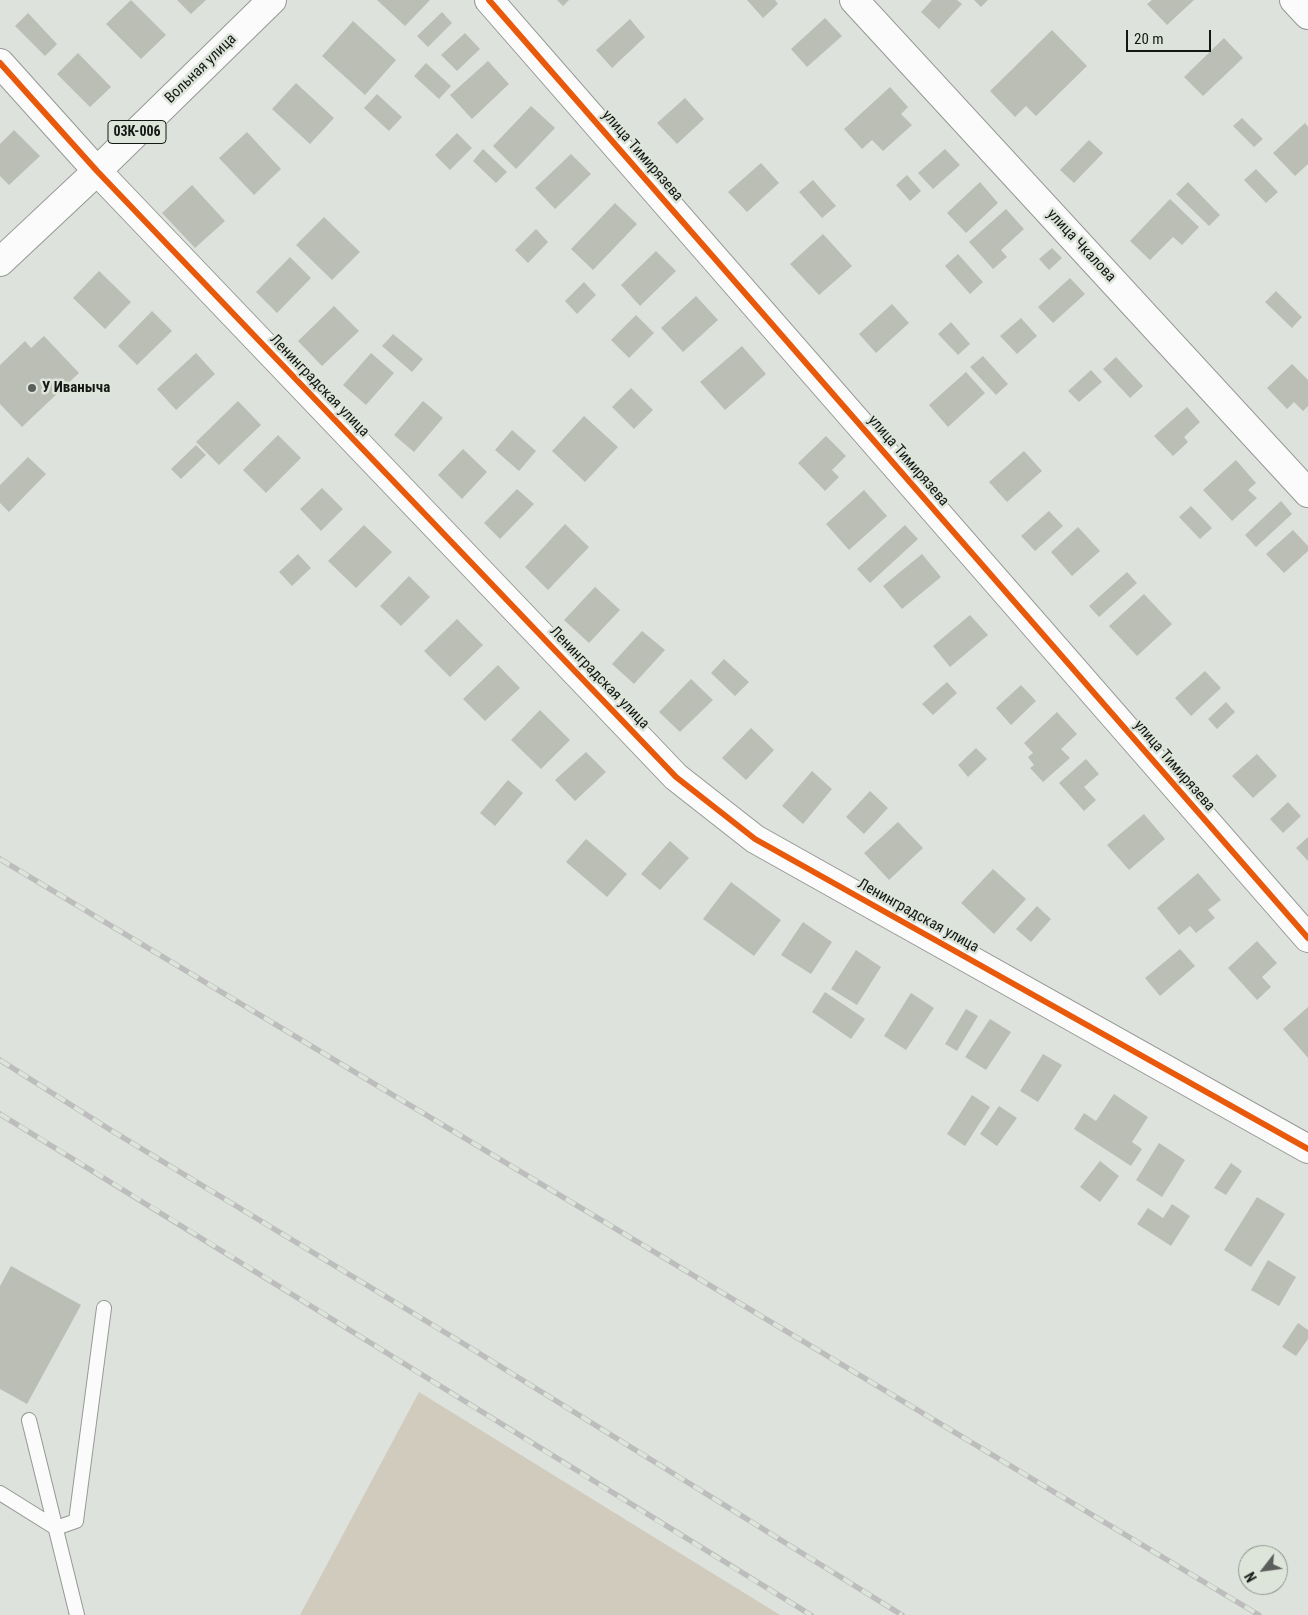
<!DOCTYPE html>
<html>
<head>
<meta charset="utf-8">
<style>
	body { margin:0 }
	#map { position:relative; width:1308px; height:1615px; overflow:hidden; background:#dee2dd; font-family:"Roboto Condensed",sans-serif }
	canvas { display:block }
	.north { position:absolute; left:1238px; top:1545px; width:50px; height:50px; box-sizing:border-box; background:#dde5da; border:1px solid #8d938a; border-radius:50%; rotate:240deg; font-size:14px; font-weight:700; line-height:20px; text-align:center; color:#141713 }
	.north::after { content:''; display:block; margin:auto; width:18px; height:22px; background:#5b5e5a; clip-path:polygon(50% 0,100% 100%,50% 72%,0 100%) }
	.scale { position:absolute; left:1126px; top:30px; width:85px; height:22px; box-sizing:border-box; border:2px solid #141713; border-top:0; padding-left:6px; font-size:15px; line-height:18px; white-space:nowrap; color:#141713; -webkit-text-stroke:4px #dde5da; paint-order:stroke }
</style>
</head>
<body>
<div id="map">
<canvas width="1308" height="1615"></canvas>
<div class="north">N</div>
<div class="scale">20 m</div>
</div>
<script>
const g = document.querySelector('canvas').getContext('2d');
g.lineJoin = 'round';
function paint(path, color) { g.fillStyle = color; g.fill(path, 'evenodd'); }
function stroke(path, color, width, dash) { g.strokeStyle = color; g.lineWidth = width; g.lineCap = dash ? 'butt' : 'round'; g.setLineDash(dash || []); g.stroke(path); }
function write(font, color, halo, rows, align = 'center') {
  g.font = font + ' "Roboto Condensed",sans-serif'; g.lineWidth = 5; g.setLineDash([]); g.textBaseline = 'middle'; g.strokeStyle = halo; g.fillStyle = color; for (const [text, x, y, turn = 0] of rows) {
    g.save(); g.translate(x, y); g.rotate((+turn || 0) * Math.PI / 180); g.textAlign = isNaN(turn) ? turn : align; if (halo) g.strokeText(text, 0, 0); g.fillText(text, 0, 0); g.restore();
  }
}
paint(new Path2D(`
	M419,1392L780,1615H300Z`), '#d0cbbd');
paint(new Path2D(`
	M131,0L166,35L141,59L106,24Z
	M177,0H206L191,14Z
	M377,0H430L405,26Z
	M557,0H569L563,6Z
	M747,0H775L778,4L763,18Z
	M932,0H957L962,4L939,29L921,12Z
	M974,0H988L981,7Z
	M1152,0H1194L1167,25L1147,4Z
	M442,12L452,23L428,47L417,36Z
	M28,13L57,44L45,56L15,26Z
	M825,18L842,36L807,67L791,49Z
	M630,19L645,37L612,68L596,50Z
	M353,21L396,60L365,95L322,56Z
	M1052,30L1087,66L1036,116L1026,106L1015,117L990,91Z
	M465,33L480,49L457,71L441,55Z
	M1224,38L1243,58L1203,96L1184,77Z
	M78,53L111,87L90,107L57,74Z
	M488,61L509,84L472,119L450,95Z
	M426,63L451,86L439,99L414,76Z
	M296,83L334,118L310,144L272,109Z
	M890,87L908,107L901,114L912,125L883,151L872,140L862,149L844,129Z
	M377,94L402,117L389,131L364,108Z
	M685,98L704,119L677,144L657,123Z
	M531,106L555,128L516,169L493,146Z
	M1242,118L1263,139L1254,147L1233,126Z
	M1305,123L1308,127V164L1295,176L1273,153Z
	M14,130L40,156L9,185L0,176V144Z
	M247,132L281,169L254,195L219,158Z
	M457,133L472,148L450,170L435,155Z
	M1089,140L1103,153L1074,183L1060,170Z
	M483,149L507,172L496,183L473,161Z
	M945,149L960,165L933,189L918,173Z
	M571,154L591,174L555,209L535,188Z
	M761,163L779,183L747,212L728,192Z
	M1256,169L1278,192L1266,203L1244,180Z
	M907,175L921,191L910,201L896,185Z
	M813,180L836,206L822,218L799,192Z
	M980,182L998,203L966,233L947,213Z
	M1188,182L1220,215L1209,226L1176,194Z
	M192,185L225,221L195,248L162,213Z
	M1170,199L1199,227L1182,245L1173,237L1150,260L1130,241Z
	M615,203L637,224L593,270L571,249Z
	M1006,209L1024,229L1001,250L1007,257L993,269L969,242Z
	M324,217L360,252L332,280L296,245Z
	M536,229L548,242L528,263L515,250Z
	M823,234L852,266L819,295L790,264Z
	M1052,248L1062,258L1049,270L1039,259Z
	M656,251L676,271L640,306L621,285Z
	M958,254L983,282L970,294L945,266Z
	M290,257L311,278L277,313L256,292Z
	M99,271L131,302L105,329L73,298Z
	M1070,278L1085,294L1053,323L1038,307Z
	M584,282L596,295L577,314L565,301Z
	M1276,291L1302,317L1292,328L1265,302Z
	M696,296L718,320L683,352L661,328Z
	M892,304L909,323L876,353L859,334Z
	M334,306L359,331L322,366L298,341Z
	M152,311L172,331L137,365L118,346Z
	M636,315L654,333L629,358L611,340Z
	M1021,318L1037,336L1017,354L1000,336Z
	M951,322L970,344L958,355L938,334Z
	M393,334L423,359L412,372L382,346Z
	M44,336L79,373L22,427L0,404V365L25,341L31,348Z
	M742,346L766,374L725,410L700,382Z
	M196,353L215,374L176,410L157,389Z
	M371,353L394,373L366,405L343,385Z
	M983,356L1008,384L996,395L970,367Z
	M1116,357L1143,386L1130,398L1103,369Z
	M1292,364L1308,380V406L1303,411L1294,402L1287,409L1267,388Z
	M1091,370L1102,382L1079,402L1068,391Z
	M966,372L985,393L948,427L929,405Z
	M631,388L653,410L634,429L612,407Z
	M238,401L261,425L219,465L196,442Z
	M423,401L443,418L414,452L394,435Z
	M1187,407L1200,422L1184,437L1188,442L1173,456L1154,436Z
	M584,416L618,447L585,482L552,451Z
	M512,430L536,451L519,471L495,450Z
	M278,435L301,458L266,493L243,470Z
	M826,436L846,456L832,470L839,477L825,491L798,463Z
	M196,445L206,455L181,479L171,469Z
	M463,449L487,472L462,499L438,475Z
	M1024,451L1042,471L1007,502L989,482Z
	M28,457L46,474L9,512L0,503V485Z
	M1236,460L1256,483L1248,490L1257,498L1232,521L1203,490Z
	M322,488L343,509L321,531L300,509Z
	M517,489L534,504L500,539L484,523Z
	M864,490L887,516L849,550L826,524Z
	M1281,501L1292,514L1256,547L1245,535Z
	M1191,506L1212,528L1200,539L1179,517Z
	M1049,511L1063,526L1035,551L1021,536Z
	M565,524L589,547L548,590L525,567Z
	M364,525L392,552L356,588L328,561Z
	M905,525L918,539L870,583L857,569Z
	M1078,527L1100,551L1072,576L1051,552Z
	M1293,530L1308,546V551L1284,573L1266,554Z
	M298,554L311,568L292,586L279,572Z
	M922,554L941,577L902,609L883,586Z
	M1127,572L1137,583L1099,617L1089,606Z
	M409,576L430,597L401,626L380,606Z
	M595,587L620,610L589,643L564,620Z
	M1144,594L1172,624L1137,656L1109,626Z
	M970,615L988,635L950,667L933,646Z
	M457,619L483,645L450,677L424,651Z
	M642,631L665,650L634,684L612,664Z
	M724,659L749,682L735,696L711,673Z
	M498,665L520,688L485,721L463,699Z
	M1205,671L1221,688L1191,716L1175,698Z
	M691,679L713,700L680,732L659,712Z
	M947,682L957,693L933,715L922,704Z
	M1021,685L1036,701L1011,725L996,708Z
	M1226,702L1235,712L1217,729L1208,719Z
	M540,710L570,740L541,769L511,740Z
	M1057,712L1077,734L1061,749L1070,758L1043,782L1030,768L1034,765L1028,757L1033,753L1024,743Z
	M751,728L774,750L746,780L722,758Z
	M976,748L987,759L968,777L958,765Z
	M586,752L606,772L575,801L555,780Z
	M1257,754L1277,776L1253,798L1232,776Z
	M1086,759L1099,774L1084,787L1096,800L1084,811L1059,783Z
	M812,771L832,789L803,824L782,806Z
	M508,780L523,793L495,826L480,813Z
	M870,791L888,808L864,834L846,817Z
	M1288,802L1301,816L1283,833L1270,819Z
	M1144,814L1165,839L1129,870L1107,845Z
	M898,822L923,848L889,880L864,853Z
	M1308,837V861L1296,848Z
	M586,839L627,874L607,897L566,862Z
	M670,841L689,858L660,890L641,874Z
	M993,869L1026,899L994,934L961,903Z
	M1198,873L1221,900L1208,910L1215,918L1196,933L1190,926L1179,935L1157,908Z
	M731,882L781,920L754,956L703,919Z
	M1037,906L1051,919L1031,942L1016,929Z
	M803,922L832,942L811,974L781,955Z
	M1257,941L1277,963L1262,977L1271,987L1257,1000L1228,968Z
	M1180,949L1195,966L1160,996L1145,978Z
	M856,950L881,967L857,1005L831,989Z
	M825,992L865,1019L851,1039L812,1012Z
	M911,993L934,1008L906,1050L884,1036Z
	M1308,1007V1058L1283,1029Z
	M966,1009L978,1016L957,1051L945,1044Z
	M990,1019L1011,1032L986,1070L965,1057Z
	M1043,1054L1062,1065L1038,1102L1020,1091Z
	M1114,1094L1148,1117L1132,1142L1142,1149L1131,1166L1074,1129L1084,1113L1096,1121Z
	M972,1095L990,1107L965,1146L947,1134Z
	M999,1106L1017,1118L997,1146L980,1134Z
	M1159,1143L1185,1160L1162,1197L1136,1180Z
	M1100,1161L1119,1176L1100,1202L1080,1187Z
	M1231,1163L1242,1171L1226,1195L1214,1188Z
	M1257,1197L1285,1214L1251,1267L1224,1250Z
	M1172,1204L1190,1216L1171,1246L1137,1224L1148,1208L1163,1218Z
	M1268,1260L1296,1277L1279,1306L1251,1290Z
	M11,1266L81,1305L27,1404L0,1389V1286Z
	M1298,1323L1308,1330V1339L1296,1356L1282,1347Z`), '#bbbeb5');
const service = new Path2D(`
	M29,1420L77,1615
	M0,1493L56,1528L76,1521L104,1308`);
const minor = new Path2D(`
	M489,0L1308,938
	M854,0L1308,493
	M1294,0L1308,15
	M0,63L97,171L676,777L755,839L1308,1149`);
const primary = new Path2D(`
	M0,262L97,171L272,0`);
stroke(service, '#959894', 16);
stroke(minor, '#959894', 30);
stroke(primary, '#959894', 30);
stroke(service, '#fafbfa', 14);
stroke(minor, '#fafbfa', 28);
stroke(primary, '#fafbfa', 28);
const rail = new Path2D(`
	M0,859L1259,1615
	M0,1060L109,1129L469,1347L902,1615
	M0,1114C271,1280 540,1449 811,1615`);
stroke(rail, '#bcbdbc', 5.5);
stroke(rail, '#dde5da', 4, [11]);
stroke(new Path2D(`
	M489,0L1308,938
	M0,63L97,171L676,777L755,839L1308,1149`), '#e8590c', 6);
for (const [x, y, r, color] of [
	[32,388,5,"#5b5e5a"]
]) { const dot = new Path2D(); dot.arc(x, y, r, 0, 2 * Math.PI); g.fillStyle = color; g.fill(dot); stroke(dot, '#dde5da', 2); }
for (const [x, y, w] of [
	[137,132,58]
]) { const box = new Path2D(); box.roundRect(x - w / 2, y - 11.5, w, 23, 4); g.fillStyle = '#dde5da'; g.fill(box); stroke(box, '#141713', 1); }
write('bold 14px', '#141713', null, [
	["03К-006",137,132]
]);
write('15px', '#141713', '#dde5da', [
	["Вольная улица",201,69,-44],
	["улица Тимирязева",642,156,49],
	["улица Чкалова",1081,246,47],
	["Ленинградская улица",319,386,46],
	["улица Тимирязева",908,461,49],
	["Ленинградская улица",599,678,46],
	["улица Тимирязева",1174,766,49],
	["Ленинградская улица",918,916,29]
]);
write('bold 15px', '#141713', '#dde5da', [
	["У Иваныча",42,388]
], 'left');
</script>
</body>
</html>
